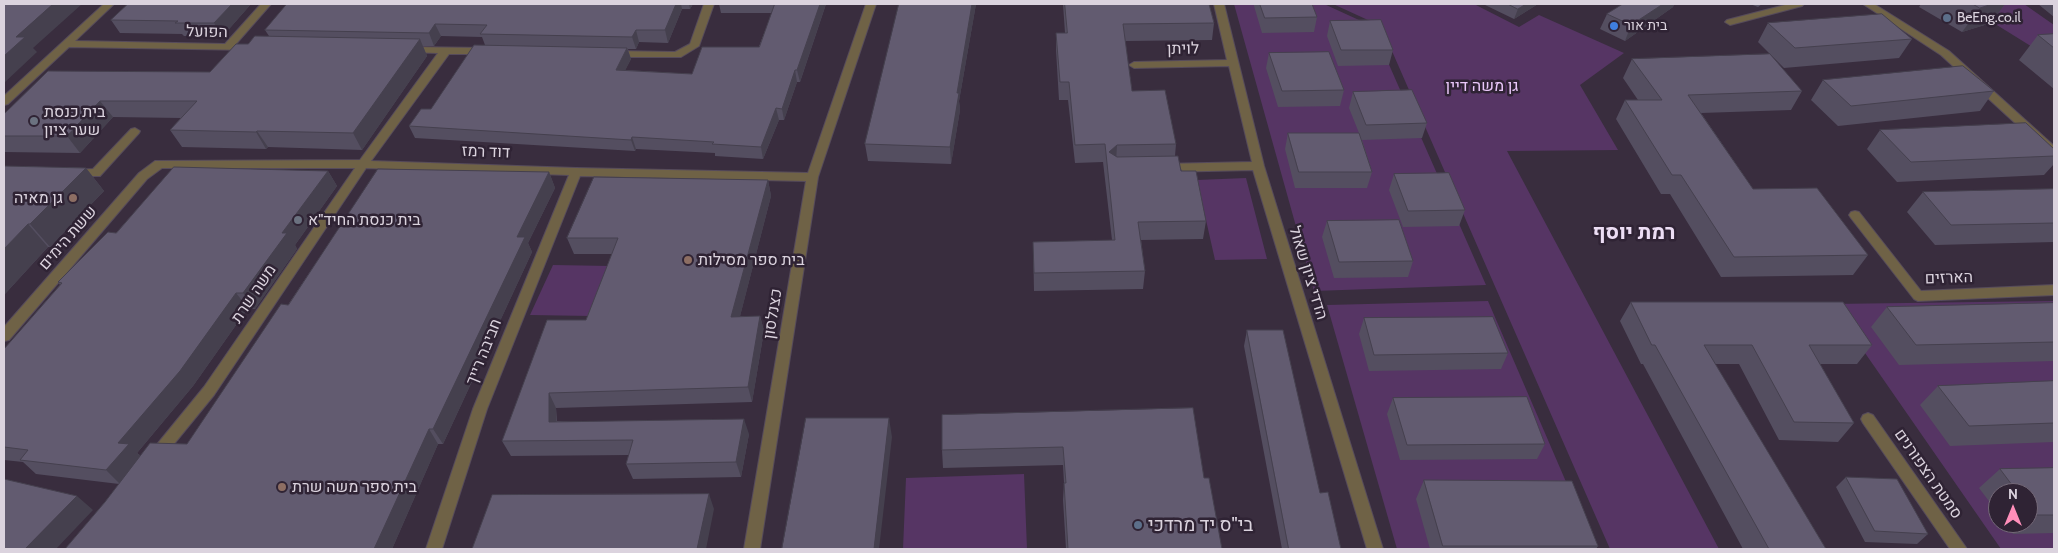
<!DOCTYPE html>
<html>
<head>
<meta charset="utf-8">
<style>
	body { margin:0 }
	#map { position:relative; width:2058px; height:553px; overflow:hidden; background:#392d3e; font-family:Cabin,sans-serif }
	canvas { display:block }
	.frame { position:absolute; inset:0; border:5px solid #dbd3de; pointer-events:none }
	.north { position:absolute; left:1988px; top:483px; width:50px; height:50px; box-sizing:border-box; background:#2f2334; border:1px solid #746978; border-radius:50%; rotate:0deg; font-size:14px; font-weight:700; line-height:20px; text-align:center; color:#dbd3de }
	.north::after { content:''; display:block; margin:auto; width:18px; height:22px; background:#ff8eba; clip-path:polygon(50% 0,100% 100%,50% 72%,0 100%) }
</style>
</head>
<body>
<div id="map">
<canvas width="2058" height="553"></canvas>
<div class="frame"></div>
<div class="north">N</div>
</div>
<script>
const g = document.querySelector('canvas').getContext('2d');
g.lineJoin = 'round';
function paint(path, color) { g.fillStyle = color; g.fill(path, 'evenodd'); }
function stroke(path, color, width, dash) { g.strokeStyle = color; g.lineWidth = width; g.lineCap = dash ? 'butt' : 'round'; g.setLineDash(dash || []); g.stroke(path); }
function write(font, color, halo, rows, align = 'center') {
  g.font = font + ' Cabin,Heebo,sans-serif'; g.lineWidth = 5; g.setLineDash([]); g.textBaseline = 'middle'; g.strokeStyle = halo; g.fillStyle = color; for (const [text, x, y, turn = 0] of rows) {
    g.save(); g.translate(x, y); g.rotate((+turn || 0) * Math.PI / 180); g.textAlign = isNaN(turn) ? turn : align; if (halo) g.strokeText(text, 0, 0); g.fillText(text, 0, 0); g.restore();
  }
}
paint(new Path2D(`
	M1234,4H1324L1372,26L1486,285L1314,291Z
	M1333,4H1474L1519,27L1539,15L1624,53L1580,85L1618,150L1507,151L1719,549H1610L1381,26Z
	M1963,4H2024L2054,25V63L2042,53Z
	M1246,178L1267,259L1215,260L1197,180Z
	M553,265L611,266L591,316L530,315Z
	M1488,301L1595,549H1397L1327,305Z
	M2054,301V549H2001L1831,304ZM1998,493H2028V523H1998Z
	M1024,474L1027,549H903L906,478Z`), '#563564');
const minor = new Path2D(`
	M104,4H114L75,41L225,44L261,4H271L235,45L252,46V50L69,47L8,104L4,105V96Z
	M704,4H714L699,46L681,57H613L608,54L613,51L675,52L690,44Z
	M866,4H876L818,177L760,549H744L806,181L580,176L487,409L442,549H426L473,409L569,175L366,168L214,395L160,461L155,463L150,461L148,457L150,453L204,387L355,168H162L147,179L9,340L4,341V327L139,173L155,161L360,160L438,53L404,52V48L408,47L486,48L491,51L486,54H449L371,161L576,168L808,173Z
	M1214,4H1224L1264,166L1383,549H1367L1253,170L1163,172L1157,168L1163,164L1252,162L1229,66L1134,68L1129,65L1134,62L1227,60Z
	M1789,4H1804L1802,6L1730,25L1725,22L1727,20Z
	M1863,4H1874L1949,51L2054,146V156L2050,155L1941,55Z
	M135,128L140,131L139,133L100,176H70L68,173L70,170L93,169L131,129Z
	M1855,211L1859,212L1921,291L2054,285V295L1918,301L1914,299L1851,218L1849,215L1851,212Z
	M1868,413L1873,415L1967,549H1950L1863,423L1861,419L1863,415Z`);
stroke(minor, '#564b5b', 2);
paint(minor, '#6f6246');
paint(new Path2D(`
	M128,4H251L222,37L184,36L182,34L120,33L111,20Z
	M287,4H693L690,9H682L668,43L639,42L636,49H628L631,59L625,70L692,74L759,47L772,13H721L719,4H826L800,82H797L784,120H779L763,159L715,156V153L636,149L635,151L415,138L409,126L431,109L485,45L482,37L441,36L434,46H423L427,56L362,150L268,147L266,149L182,147L170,130L181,118L113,117L80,153L4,152V114L210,72L269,36L265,30Z
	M899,4H976L959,101L960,110L951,164L868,161L865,144Z
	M1063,4H1209L1214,23L1212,40L1125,41L1132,91L1176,144L1175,156L1206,221L1203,239L1141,240L1145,271L1143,289L1034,291L1033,242L1112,240L1103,162L1075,163L1068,100H1059L1056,50V33H1065Z
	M1254,4H1312L1317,17L1314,32L1262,33L1254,6Z
	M1483,4H1538L1514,19Z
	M1623,4H1674L1673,7L1625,41L1600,29L1607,14Z
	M1750,4H1762L1758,7Z
	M1921,4H2005L1991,23L1962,32L1919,7Z
	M2038,4H2054V17Z
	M1330,21L1393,50L1389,65L1338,66L1327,36Z
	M1768,23L1912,39L1899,58L1784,68L1758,42Z
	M2054,34V89L2019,60L2038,35Z
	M1269,53L1344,90L1340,106L1278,107L1266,68Z
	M1632,59L1802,91L1791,110L1701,113L1753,189L1868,255L1853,275L1721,277L1670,194H1661L1616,119L1625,100H1638L1623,78Z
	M1823,80L1994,91L1980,111L1838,126L1811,100Z
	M1353,92L1427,123L1422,138L1362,140L1372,172L1367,188H1295L1285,149L1288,133H1359L1349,108Z
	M1880,130L2054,149V164L2044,175L1897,182L1867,149Z
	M5,166L86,168L104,191L50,247H48L4,295Z
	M328,171L337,186L295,245L297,249L255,309L248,308L193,386L137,453L141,456L187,444L288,305L549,172L555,188L528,243L532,252L443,444H438L392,549H65L105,502L119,484L36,474L23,462L4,460V349L60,285L58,282L116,233Z
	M1394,174L1465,210L1459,226L1403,227L1389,190Z
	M768,180L771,196L740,316H760L764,331L752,402L556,408L557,421L749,434L741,477L633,479L626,464L629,455L511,456L502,441L586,320L612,254H574L567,238Z
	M2054,189V242L1935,245L1907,212L1923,192Z
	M1327,221L1413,261L1408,277L1334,278L1322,237Z
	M1631,302L1872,345L1857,364H1820L1854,423L1838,442L1779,440L1739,364H1715L1826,549H1743L1643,364H1641L1620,321Z
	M2054,303V361L1899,365L1871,327L1887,307Z
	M1364,318L1508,353L1501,369L1369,371L1359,334Z
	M1247,330L1320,493L1341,549H1282L1244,346Z
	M2054,381V442L1950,446L1920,405L1938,386Z
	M1393,398L1545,444L1537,459L1400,460L1387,414Z
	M942,415L1204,478L1222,549H1066L1063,500L1064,483L1063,465L943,468L942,450Z
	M2054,468V533L2013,534L2005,523H2028V493H1998V513L1979,488L2000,469Z
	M1846,477L1928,534L1917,544L1865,542L1836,487Z
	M1424,480L1598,546L1596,549H1430L1416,499Z`), '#544e60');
paint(new Path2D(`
	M53,4H82L33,48L37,52L4,83V56L16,37Z
	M232,4H251L222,37L214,23Z
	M676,4H681L682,9L668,43L665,30Z
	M689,4H693L690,9Z
	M820,4H826L800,82L797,70Z
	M972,4H976L959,101L960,110L951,164L950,147L957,93Z
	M1526,4H1538L1514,19L1518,9Z
	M1663,4H1674L1673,7L1625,41L1631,25Z
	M1992,4H2005L1991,23L1962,32L1980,8Z
	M435,24L441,36L434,46L429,33Z
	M636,30L639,42L636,49L632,37Z
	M420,39L427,56L362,150L353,133Z
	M627,48L631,59L620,81L616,70Z
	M795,70L797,82L784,120L782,109Z
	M100,101L113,117L80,153L67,136Z
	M776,108L779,120L763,159L761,147Z
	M257,131L268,147L266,149L256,132Z
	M632,137L636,149L635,151L631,140Z
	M1117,145L1116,163L1109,152Z
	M86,168L104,191L50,247L30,224Z
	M328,171L337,186L295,245L297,249L255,309L243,293L282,233Z
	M549,172L555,188L528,243L532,252L443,444L433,429L517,237Z
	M768,180L771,196L736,332L731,317Z
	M28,224L48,247L4,295V249Z
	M236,293L248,308L193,386L137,453L143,458L121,485L106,470L118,443Z
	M760,316L764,331L752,402L748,387Z
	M549,393L556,408L557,437L549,422Z
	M889,418L892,437L879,549H874Z
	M744,419L749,434L741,477L736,462Z
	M429,429L438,444L392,549H374Z
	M709,494L714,509L706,549H697Z
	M77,496L93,510L56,549H25Z`), '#45404e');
const building = new Path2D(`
	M4,4H53L16,37H25L4,56Z
	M128,4H232L214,23H175L178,21L111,20Z
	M287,4H676L665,30H636L632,37L480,34L487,25L435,24L429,33L265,30Z
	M775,4H820L797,70H795L782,109L776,108L761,147L712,144L714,142L632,137L631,140L409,126L421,109H431L474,45L627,48L616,70L692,74L702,47H759Z
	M899,4H972L957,93H959L950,147L865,144Z
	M1065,4H1209L1214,23L1123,24L1132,91L1165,90L1176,144L1117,145L1109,152L1117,157L1178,156L1181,171H1196L1206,221L1138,222L1145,271L1034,273L1033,242L1115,240L1105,144L1075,145L1069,82H1060L1056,33H1067Z
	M1260,4H1312L1317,17L1265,18Z
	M1508,4H1526L1518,9Z
	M1623,4H1663L1631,25L1607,14Z
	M1973,4H1992L1980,8Z
	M1882,14L1912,39L1795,48L1768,23Z
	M1381,20L1393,50H1341L1330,21Z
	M2054,34V48L2038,35Z
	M255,36L420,39L353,133L257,131L256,132L170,130L197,101H100L67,136H4V114L48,71L210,72L236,44H248Z
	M1329,52L1344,90L1282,91L1269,53Z
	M1770,54L1802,91L1688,95L1753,189L1817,188L1868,255L1734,257L1681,175H1672L1625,100H1662L1632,59Z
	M1963,66L1994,91L1851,106L1823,80Z
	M1412,90L1427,123L1366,125L1353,92Z
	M2026,123L2054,149V156L1911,162L1880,130Z
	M1288,133H1359L1372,172H1299Z
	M4,166L86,168L30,224H28L4,249Z
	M174,167L328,171L282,233H287L243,293H236L180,371L118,443L129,444L106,470L20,460L28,450L4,447V349L62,283L58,282L108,232L116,233Z
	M378,169L549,172L517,237H525L433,429H429L374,549H65L105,502L150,443L187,444L281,304L288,305Z
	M1449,173L1465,210L1408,211L1394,174Z
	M594,177L768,180L731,317L760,316L748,387L549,393V422L744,419L736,462L626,464L633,440L502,441L547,320H586L618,238H567Z
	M2054,189V223L1951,225L1923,192Z
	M1399,220L1413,261L1339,262L1327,221Z
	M1631,302H1843L1872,345H1809L1854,423L1794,422L1752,345H1704L1826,549H1769L1655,345H1652Z
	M2054,303V342L1916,345L1887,307Z
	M1493,317L1508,353L1374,355L1364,318Z
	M1247,330H1283L1320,493L1328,492L1341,549H1289Z
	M2054,381V423L1969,426L1938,386Z
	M1527,397L1545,444L1407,445L1393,398Z
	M1193,408L1204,478H1209L1222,549H1068L1064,483H1066L1063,447L942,450V415Z
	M806,418H889L874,549H782Z
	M2054,468V515H2035L2028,506V493H2018L2000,469Z
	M1846,477L1897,479L1928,534L1875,531Z
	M4,479L77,496L25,549H4Z
	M1424,480L1572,481L1598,546H1443Z
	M709,494L697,549H472L492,495Z`);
paint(building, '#625b70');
stroke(building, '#45404e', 1);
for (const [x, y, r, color] of [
	[1947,18,5,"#5c6f8a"],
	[1614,26,5,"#3f7fe0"],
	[34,121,5,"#6b7280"],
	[73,198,5,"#8d6e63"],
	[298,220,5,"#6b7280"],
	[688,260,5,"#8d6e63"],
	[282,487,5,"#8d6e63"],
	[1138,525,5,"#5c6f8a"]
]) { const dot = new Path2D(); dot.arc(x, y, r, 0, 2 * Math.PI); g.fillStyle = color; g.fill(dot); stroke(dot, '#2f2334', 2); }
write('14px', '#dbd3de', '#2f2334', [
	["BeEng.co.il",1957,18],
	["בית אור",1624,26]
], 'left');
write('16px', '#dbd3de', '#2f2334', [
	["הפועל",207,32,1],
	["לויתן",1183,49,-1],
	["דוד רמז",486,152,2],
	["ששת הימים",68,238,-49],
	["הדדי ציון שאול",1308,273,73],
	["הארזים",1949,278,-2],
	["משה שרת",254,294,-56],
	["כצנלסון",773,314,-81],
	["חביבה רייך",484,352,-68],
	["סמטת הצפורנים",1928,474,55]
]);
write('16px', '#e9c7f9', '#2f2334', [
	["גן משה דיין",1482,86]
]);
write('16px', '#dbd3de', '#2f2334', [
	["בית כנסת",44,112],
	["שער ציון",44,130],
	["גן מאיה",63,198,"right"],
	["בית כנסת החיד\"א",308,220],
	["בית ספר מסילות",698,260],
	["בית ספר משה שרת",292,487]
], 'left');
write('19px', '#dbd3de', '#2f2334', [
	["בי\"ס יד מרדכי",1148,525]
], 'left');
write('bold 21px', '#ecddf4', '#2f2334', [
	["רמת יוסף",1634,233]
]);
</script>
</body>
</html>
